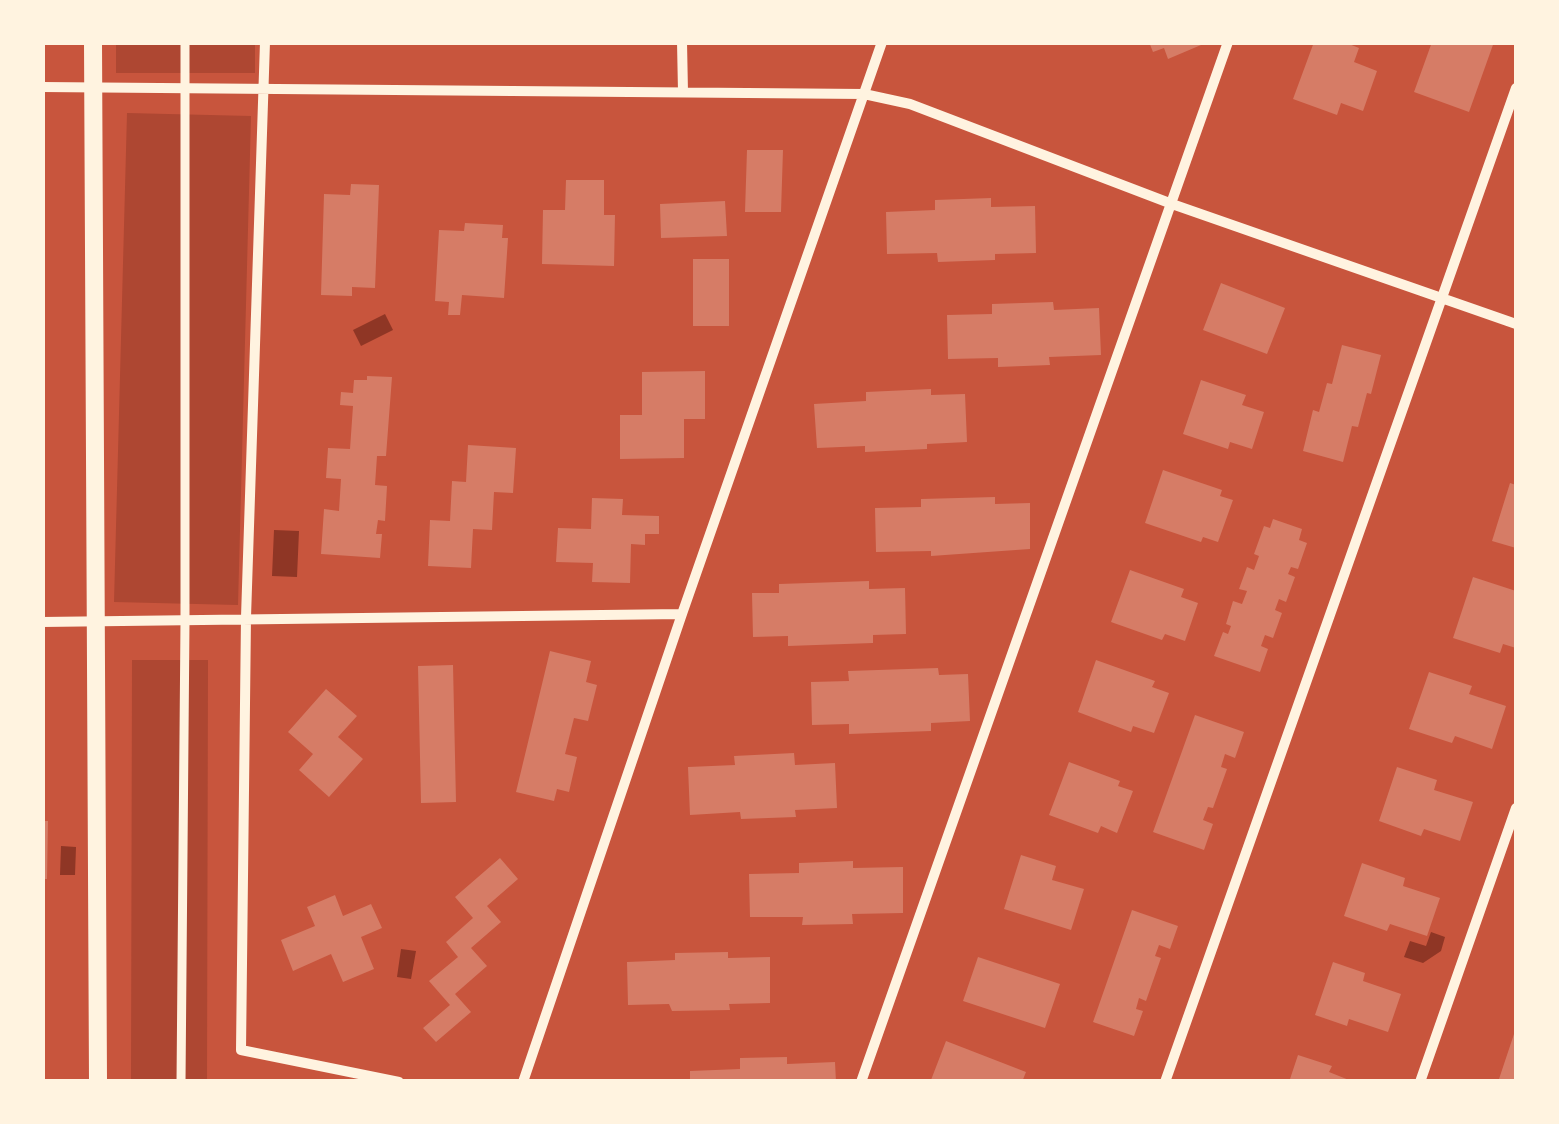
<!DOCTYPE html>
<html>
<head>
<meta charset="utf-8">
<style>
	body { margin:0 }
	#map { position:relative; width:1559px; height:1124px; overflow:hidden; background:#c8553d; font-family:"Alegreya Sans",sans-serif }
	canvas { display:block }
	.frame { position:absolute; inset:0; border:45px solid #fff3e0; pointer-events:none }
</style>
</head>
<body>
<div id="map">
<canvas width="1559" height="1124"></canvas>
<div class="frame"></div>
</div>
<script>
const g = document.querySelector('canvas').getContext('2d');
g.lineJoin = 'round';
function paint(path, color) { g.fillStyle = color; g.fill(path, 'evenodd'); }
function stroke(path, color, width, dash) { g.strokeStyle = color; g.lineWidth = width; g.lineCap = dash ? 'butt' : 'round'; g.setLineDash(dash || []); g.stroke(path); }
paint(new Path2D(`
	M116,43H255V73H116Z
	M127,113L251,116L238,605L114,602Z
	M132,660H208L207,1081L131,1082Z`), '#ae4732');
paint(new Path2D(`
	M385,314L393,330L361,346L353,330Z
	M274,530L299,531L297,577L272,576Z
	M61,846L76,847L75,875H60Z
	M1431,932L1445,937L1441,951L1423,963L1404,957L1410,941L1426,946Z
	M401,949L416,951L411,979L397,977Z`), '#8f3625');
paint(new Path2D(`
	M1149,42H1200L1201,45L1168,59L1164,48L1153,52Z
	M1314,42H1344L1359,48L1354,62L1377,71L1363,111L1341,103L1337,115L1293,99Z
	M1432,42H1494L1469,112L1414,92Z
	M747,150H783L781,212H745Z
	M566,180H604V215H615L614,266L542,264L543,210H565Z
	M351,184L379,185L375,288L352,287V296L321,295L324,194L350,195Z
	M991,198V207L1035,206L1036,253L995,254V260L938,262L937,253L887,254L886,212L935,210V200Z
	M725,201L727,236L661,238L660,204Z
	M465,223L503,225L502,238H508L504,298L462,295L460,315H448L449,302L435,301L439,230L464,231Z
	M693,259H729V326H693Z
	M1221,283L1285,308L1267,354L1203,330Z
	M1053,302L1054,310L1099,308L1101,355L1049,357L1050,365L998,367V358L948,359L947,315L992,314V304Z
	M1342,345L1381,355L1371,394L1367,393L1358,427L1352,426L1343,462L1303,451L1313,410L1319,412L1327,383L1332,384Z
	M705,371V419H684V458L620,459V415H642V372Z
	M367,376L392,377L386,456H377L375,485L387,486L385,521L378,520L376,534H382L380,558L321,554L324,509L339,511L341,479L326,478L328,448L350,449L353,406L340,405L341,392L353,393L354,380H367Z
	M1201,380L1246,395L1242,405L1264,412L1252,449L1230,442L1228,449L1183,434Z
	M931,389V395L965,394L967,442L927,444V449L865,452V446L817,448L814,404L866,401V392Z
	M468,445L516,448L513,493L494,492L492,530L473,529L471,568L428,566L430,520L450,521L452,481L466,482Z
	M1163,470L1222,490L1220,496L1233,500L1218,542L1203,537L1201,542L1145,523Z
	M1510,483L1516,485V548L1492,541Z
	M995,497V504L1030,503V549L931,556V551L876,552L875,508L921,507V499Z
	M592,498L623,499L622,515L659,516V534H645V545L631,544L630,583L592,582L593,563L556,562L558,528L591,529Z
	M1273,519L1302,529L1299,540L1307,543L1298,569L1291,567L1288,574L1295,577L1286,602L1279,599L1275,610L1282,613L1273,638L1265,635L1261,646L1268,649L1260,672L1214,656L1223,632L1228,634L1231,626L1226,624L1233,601L1242,604L1247,591L1239,589L1247,567L1254,570L1259,556L1254,554L1264,526L1270,528Z
	M1130,570L1184,589L1181,597L1198,603L1185,641L1165,634L1162,640L1111,622Z
	M1473,577L1516,591V648L1503,644L1500,653L1453,638Z
	M869,581V589L905,588L906,634L873,635V643L788,646V636L753,637L752,593H779V584Z
	M550,651L591,661L586,682L597,685L588,721L574,718L565,754L577,757L569,792L557,789L554,801L516,792Z
	M1096,660L1155,681L1152,687L1169,693L1154,733L1133,726L1131,732L1078,712Z
	M453,665L456,802L421,803L418,666Z
	M938,668L939,675L968,674L970,721L931,723V731L849,734V724L812,725L811,682L849,681L848,671Z
	M1429,672L1472,686L1469,694L1506,706L1492,749L1455,736L1452,743L1409,729Z
	M326,689L357,716L338,737L363,759L329,797L299,770L313,754L288,732Z
	M1195,715L1244,732L1235,758L1225,754L1221,767L1227,769L1213,808L1208,807L1203,820L1213,824L1204,850L1153,832Z
	M794,753L795,765L835,763L837,808L795,810L796,817L741,819L740,812L690,815L688,767L735,765L734,756Z
	M1069,762L1120,781L1118,786L1133,791L1117,833L1101,826L1098,833L1049,815Z
	M1397,767L1437,780L1434,790L1473,802L1460,841L1424,829L1421,836L1379,821Z
	M42,821H48L47,879H42Z
	M1021,855L1056,866L1052,880L1084,889L1071,930L1004,909Z
	M500,858L518,879L487,906L501,922L471,948L487,966L455,994L471,1012L436,1042L423,1028L450,1005L429,981L458,957L446,942L473,918L455,897Z
	M853,861V868L903,867V913L852,914L853,924L802,925L803,917H750L749,874L799,873V863Z
	M1362,863L1405,878L1403,886L1440,898L1427,936L1390,924L1387,931L1344,916Z
	M335,895L343,916L371,904L382,928L361,937L374,969L343,982L331,954L293,971L281,940L315,926L307,907Z
	M1132,910L1178,926L1170,949L1159,945L1155,956L1161,958L1146,1001L1139,998L1136,1009L1143,1011L1134,1036L1093,1022Z
	M728,952V958L770,957V1003L729,1004L730,1010L672,1011L669,1004L628,1005L627,962L675,960V953Z
	M978,957L1060,984L1045,1028L963,1001Z
	M1333,962L1365,973L1363,981L1401,994L1388,1032L1349,1019L1347,1026L1315,1015Z
	M1516,1028V1082H1498Z
	M946,1041L1026,1072L1022,1082L931,1080Z
	M1298,1055L1332,1066L1329,1072L1354,1082H1289Z
	M787,1057V1064L835,1062L836,1082H690V1071L740,1069V1058Z`), '#d67c66');
stroke(new Path2D(`
	M181,1082L185,621V42`), '#fff3e0', 9);
stroke(new Path2D(`
	M265,42L246,617L241,1050L399,1082
	M682,42L683,92
	M42,87L864,94L910,104L1172,204L1516,324
	M42,622L682,614
	M523,1082L682,614L882,42
	M861,1082L1228,42
	M1165,1082L1516,88
	M1420,1082L1516,808`), '#fff3e0', 10);
stroke(new Path2D(`
	M93,42L98,1082`), '#fff3e0', 18);
</script>
</body>
</html>
